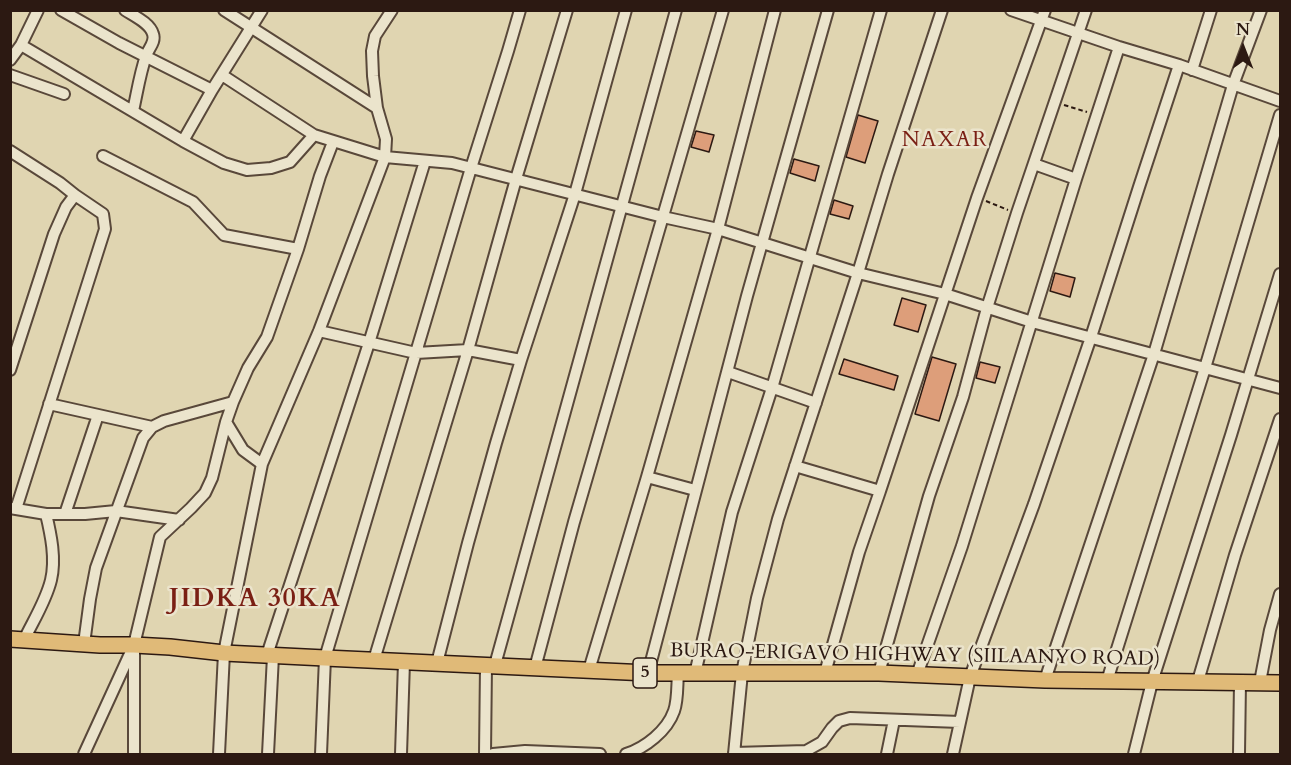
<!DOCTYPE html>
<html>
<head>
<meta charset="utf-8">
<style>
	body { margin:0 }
	#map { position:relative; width:1291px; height:765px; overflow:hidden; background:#e0d5b1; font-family:Cardo,serif }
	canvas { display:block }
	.frame { position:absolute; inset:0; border:12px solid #2c1912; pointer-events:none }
	.north { position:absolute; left:1213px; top:18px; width:60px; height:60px; -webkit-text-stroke:4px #ebe4cc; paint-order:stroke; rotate:0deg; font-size:16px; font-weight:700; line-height:24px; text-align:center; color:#2c1912 }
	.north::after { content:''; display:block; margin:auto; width:21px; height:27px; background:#2c1912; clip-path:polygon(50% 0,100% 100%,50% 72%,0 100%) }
</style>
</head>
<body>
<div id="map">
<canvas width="1291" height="765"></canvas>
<div class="frame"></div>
<div class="north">N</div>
</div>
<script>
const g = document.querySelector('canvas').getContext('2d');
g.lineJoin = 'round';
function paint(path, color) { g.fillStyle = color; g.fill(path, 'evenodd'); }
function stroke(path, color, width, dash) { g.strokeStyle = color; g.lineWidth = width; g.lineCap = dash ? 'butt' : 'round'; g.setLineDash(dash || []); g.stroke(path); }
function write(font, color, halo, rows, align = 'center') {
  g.font = font + ' Cardo,serif'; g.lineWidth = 5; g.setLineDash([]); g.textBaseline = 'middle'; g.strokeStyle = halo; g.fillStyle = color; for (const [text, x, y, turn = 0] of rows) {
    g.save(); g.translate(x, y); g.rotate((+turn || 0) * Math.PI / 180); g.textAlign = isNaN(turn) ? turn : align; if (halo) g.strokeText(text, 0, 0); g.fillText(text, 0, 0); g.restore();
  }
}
const building = new Path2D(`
	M858,115L878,121L865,163L846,157Z
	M696,131L714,135L709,152L691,147Z
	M794,159L819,166L815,181L790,173Z
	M834,200L853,206L849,219L830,214Z
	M1055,273L1075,278L1070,297L1050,291Z
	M902,298L926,305L918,332L894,325Z
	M932,357L956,364L939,421L915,414Z
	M844,359L898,376L894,390L839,374Z
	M980,362L1000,367L995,383L976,378Z`);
paint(building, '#dd9e7a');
stroke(building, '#2c1912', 1.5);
const minor = new Path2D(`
	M61,10L119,43L212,90
	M125,10C134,16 150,23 153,34C156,42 148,49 146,56C140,73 137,93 133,111
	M224,10L377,108
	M1011,10L1119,47L1179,65L1280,101
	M21,45L183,141L224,163L247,170L271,168L290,162L314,135
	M10,60L21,45L38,10
	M1192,70L1211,10
	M10,75L64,94
	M222,75L314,135L385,157L452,163L663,217L718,229L858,273L945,294L1032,322L1280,388
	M183,141L212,90L262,10
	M10,151L60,183L75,195L66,207L54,234L10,370
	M103,156L193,202L224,235L298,249
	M1034,164L1076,179
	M319,331L416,353L468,350L521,360
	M728,372L816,403
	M49,404L152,427
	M226,422L243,450L262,464
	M795,466L880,491L977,198L1045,10
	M647,477L695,490
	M10,508L46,514H85L116,511L179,520
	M16,509L105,229L103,214L75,195
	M65,514L98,415
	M24,640C33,621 46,601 51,580C56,559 51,535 46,514
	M84,644L90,599L96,568L143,438L152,427L164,421L233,402
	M267,655L369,343L425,161
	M374,660L468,350L516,179L567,10
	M437,663L468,543L496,443L521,360L575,194L626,10
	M495,665L676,10
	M535,668L574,522L723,10
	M589,670L647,477L718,229L775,10
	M648,673L747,296L828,10
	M825,673L859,552L880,491
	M879,673L929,496L963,397L987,308L1017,213L1086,10
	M695,674L732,512L772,388L881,10
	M917,675L962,546L1076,179L1119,47
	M1045,680L1154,354L1233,85L1261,10
	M1107,681L1205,368L1280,115
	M1198,681L1235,555L1280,419
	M1260,682L1270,630L1280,594
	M734,753L806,751L822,742L832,728L839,721L850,718L960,722
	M84,754L134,645L160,537L191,508L205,493L212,478L226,422L233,402L248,368L267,337L298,249L320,176L333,142
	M134,754V648
	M219,754L224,653L262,464L319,331L385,157L386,139L377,108L373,76L372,51L375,36L392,10
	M268,754L273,656
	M321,754L325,658L471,168L508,51L520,10
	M401,754L404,662
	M485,754L486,665
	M493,754L525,751L600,754
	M626,754C645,748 667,731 674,711C678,700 677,685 678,673
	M734,754L742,673L757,598L778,519L858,273L888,174L942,10
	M887,754L894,720
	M953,754L970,677L1034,504L1091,337L1139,187L1179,65
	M1134,754L1152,682L1231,435L1280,274
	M1239,754L1240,682`);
const highway = new Path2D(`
	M10,639L100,645H134L170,647L224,653L325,658L648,673H879L1045,680L1280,683`);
stroke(minor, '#59483a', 14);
stroke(highway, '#2c1912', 18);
stroke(new Path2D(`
	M1064,105L1087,112
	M986,201L1008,210`), '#2c1912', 2, [4.5, 3]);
stroke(minor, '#ebe4cc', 10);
stroke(highway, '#e0ba78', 15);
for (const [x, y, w] of [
	[645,673,24]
]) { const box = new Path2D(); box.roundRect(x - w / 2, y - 15, w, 30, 4.5); g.fillStyle = '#ebe4cc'; g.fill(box); stroke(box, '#2c1912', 1.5); }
write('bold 18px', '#2c1912', null, [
	["5",645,673]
]);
write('20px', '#2c1912', '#ebe4cc', [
	["BURAO-ERIGAVO HIGHWAY (SIILAANYO ROAD)",915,656,1]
]);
g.letterSpacing = '1.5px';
write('21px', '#7a1f14', '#ebe4cc', [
	["NAXAR",945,141]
]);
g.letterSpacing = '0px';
g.letterSpacing = '1.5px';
write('bold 26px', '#7a1f14', '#ebe4cc', [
	["JIDKA 30KA",255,600]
]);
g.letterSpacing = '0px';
</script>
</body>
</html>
